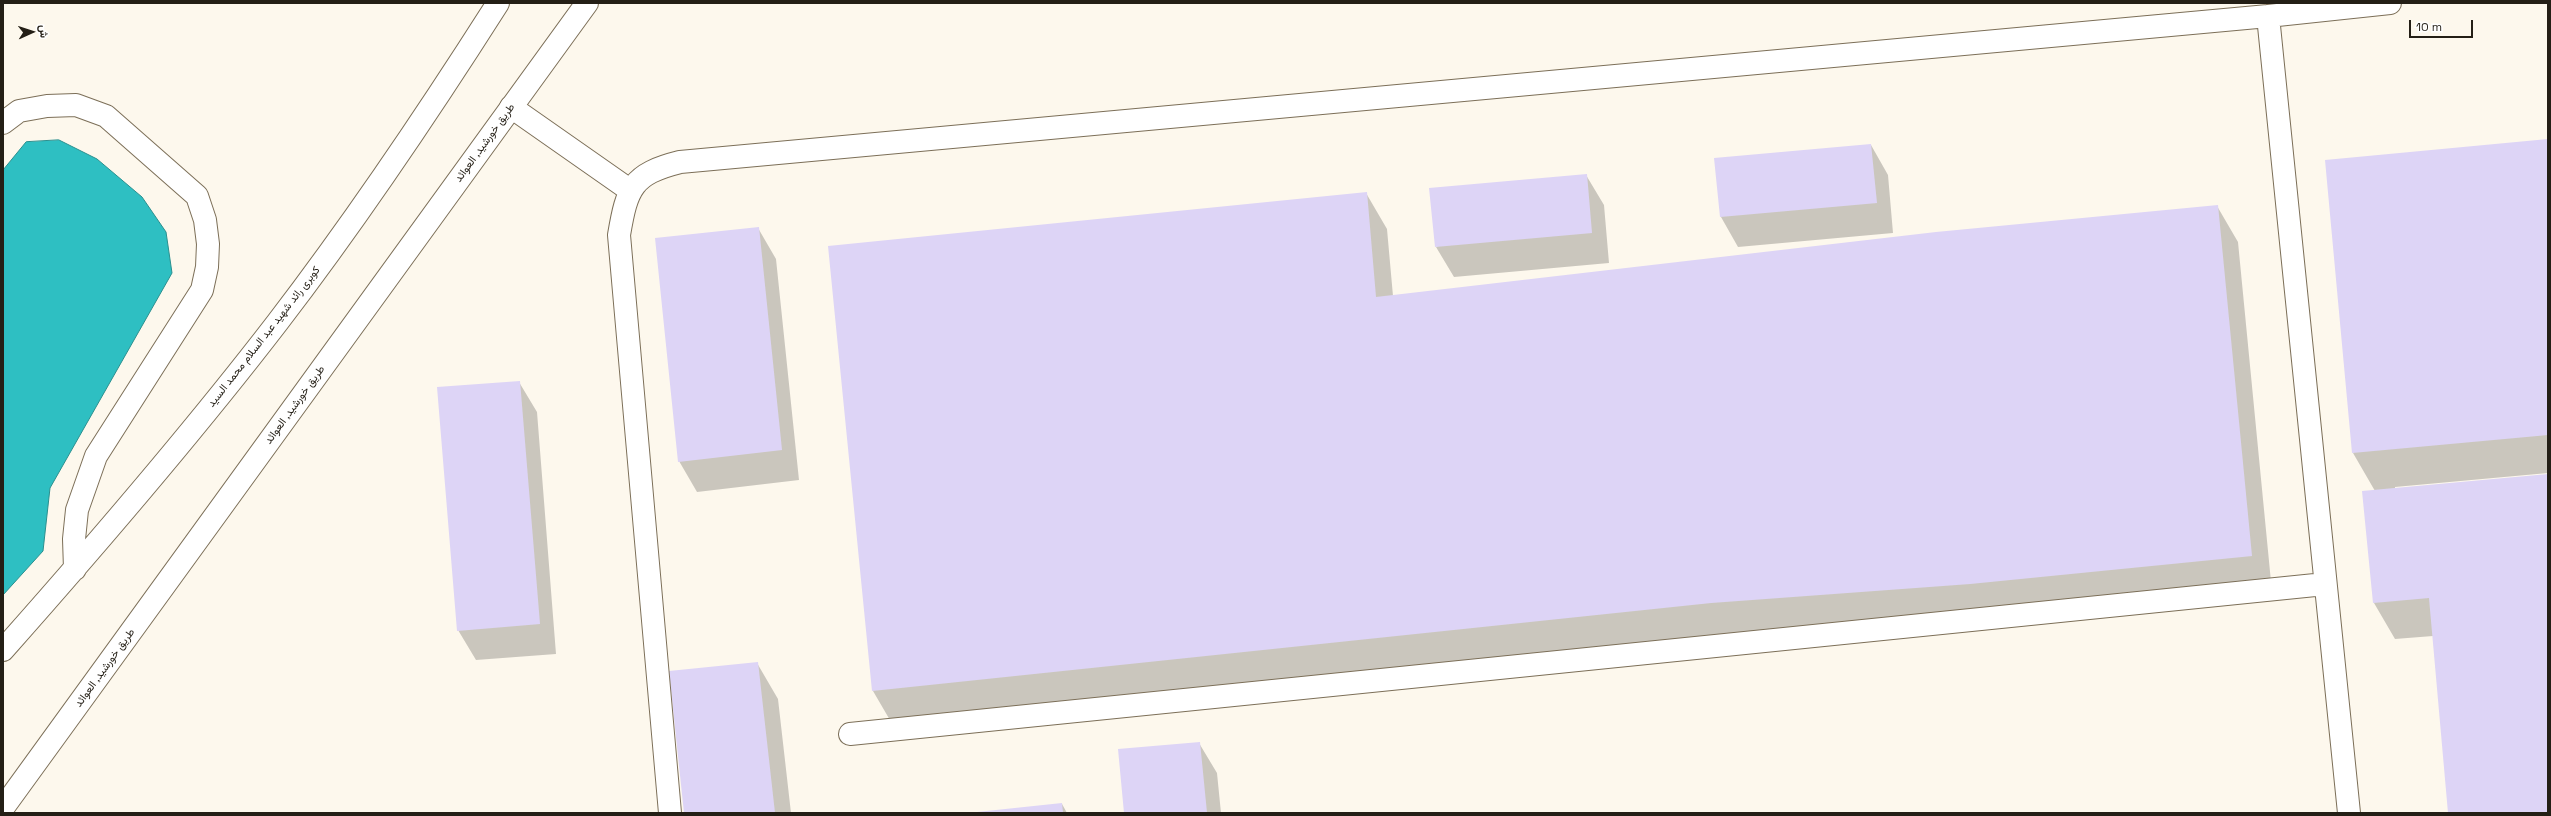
<!DOCTYPE html>
<html>
<head>
<meta charset="utf-8">
<style>
	body { margin:0 }
	#map { position:relative; width:2551px; height:816px; overflow:hidden; background:#fdf8ed; font-family:"Space Grotesk",Vazirmatn,sans-serif }
	canvas { display:block }
	.frame { position:absolute; inset:0; border:4px solid #241f16; pointer-events:none }
	.north { position:absolute; left:12px; top:12px; width:40px; height:40px; -webkit-text-stroke:3px #fff; paint-order:stroke; rotate:87deg; font-size:11px; font-weight:700; line-height:16px; text-align:center; color:#241f16 }
	.north::after { content:''; display:block; margin:auto; width:14px; height:18px; background:#241f16; clip-path:polygon(50% 0,100% 100%,50% 72%,0 100%) }
	.scale { position:absolute; left:2409px; top:20px; width:64px; height:18px; box-sizing:border-box; border:2px solid #241f16; border-top:0; padding-left:5px; font-size:12px; line-height:14px; white-space:nowrap; color:#241f16; -webkit-text-stroke:3px #fff; paint-order:stroke }
</style>
</head>
<body>
<div id="map">
<canvas width="2551" height="816"></canvas>
<div class="frame"></div>
<div class="north">ش</div>
<div class="scale">10 m</div>
</div>
<script>
const g = document.querySelector('canvas').getContext('2d');
g.lineJoin = 'round';
function paint(path, color) { g.fillStyle = color; g.fill(path, 'evenodd'); }
function stroke(path, color, width, dash) { g.strokeStyle = color; g.lineWidth = width; g.lineCap = dash ? 'butt' : 'round'; g.setLineDash(dash || []); g.stroke(path); }
function write(font, color, halo, rows, align = 'center') {
  g.font = font + ' "Space Grotesk",Vazirmatn,sans-serif'; g.lineWidth = 3; g.setLineDash([]); g.textBaseline = 'middle'; g.strokeStyle = halo; g.fillStyle = color; for (const [text, x, y, turn = 0] of rows) {
    g.save(); g.translate(x, y); g.rotate((+turn || 0) * Math.PI / 180); g.textAlign = isNaN(turn) ? turn : align; if (halo) g.strokeText(text, 0, 0); g.fillText(text, 0, 0); g.restore();
  }
}
const water = new Path2D(`
	M59,140L97,159L142,197L166,232L172,273L50,488L43,551L3,595V170L26,142Z`);
paint(water, '#2ebfc2');
stroke(water, '#2b8f8e', 1);
paint(new Path2D(`
	M2548,140V473L2395,487V489L2548,475V813H2449L2433,636L2395,639L2374,603L2375,491L2353,453Z
	M1871,145L1888,175L1893,233L1738,247L1721,217L1715,159Z
	M1586,175L1604,205L1609,263L1454,277L1436,247Z
	M1366,193L1387,229L1393,296L2217,206L2238,242L2272,592L894,727L873,691L829,247Z
	M758,228L776,259L799,480L697,492L679,461Z
	M519,382L537,412L556,654L476,660L458,630Z
	M757,663L778,699L791,813H685Z
	M1199,743L1217,773L1221,813H1125Z
	M1062,804L1067,813H977Z`), '#0003');
paint(new Path2D(`
	M2548,139V435L2352,453L2325,160Z
	M1871,144L1877,203L1720,217L1714,158Z
	M1587,174L1592,233L1435,247L1429,188Z
	M1367,192L1376,297L1936,232L2218,205L2252,556L1970,584L1711,603L872,691L828,246Z
	M759,227L782,450L678,462L655,238Z
	M520,381L540,624L457,631L437,387Z
	M2548,474V813H2448L2429,598L2373,603L2362,491Z
	M758,662L775,813H684L669,671Z
	M1200,742L1207,813H1124L1118,749Z
	M1062,803L1063,813H977V812Z`), '#ddd4f6');
const lane = new Path2D(`
	M2268,16L2349,813
	M511,107L631,191
	M850,734L2325,584
	M670,813L619,235C627,188 632,174 680,162L2268,16L2390,3`);
const secondary = new Path2D(`
	M3,123L19,111L47,106L76,105L106,116L197,196L205,220L208,244L207,267L202,290L96,456L77,510L74,539L75,569
	M3,650C97,544 190,436 277,323C356,220 428,113 498,3
	M3,808L587,3`);
stroke(lane, '#7c6f58', 24);
stroke(secondary, '#7c6f58', 24);
stroke(lane, '#fff', 22);
stroke(secondary, '#fff', 22);
write('11px', '#241f16', '#fff', [
	["طريق خورشيد, العوائد",485,143,-54],
	["كوبرى رائد شهيد عبد السلام محمد السيد",264,337,-52],
	["طريق خورشيد, العوائد",295,405,-54],
	["طريق خورشيد, العوائد",105,668,-54]
]);
</script>
</body>
</html>
